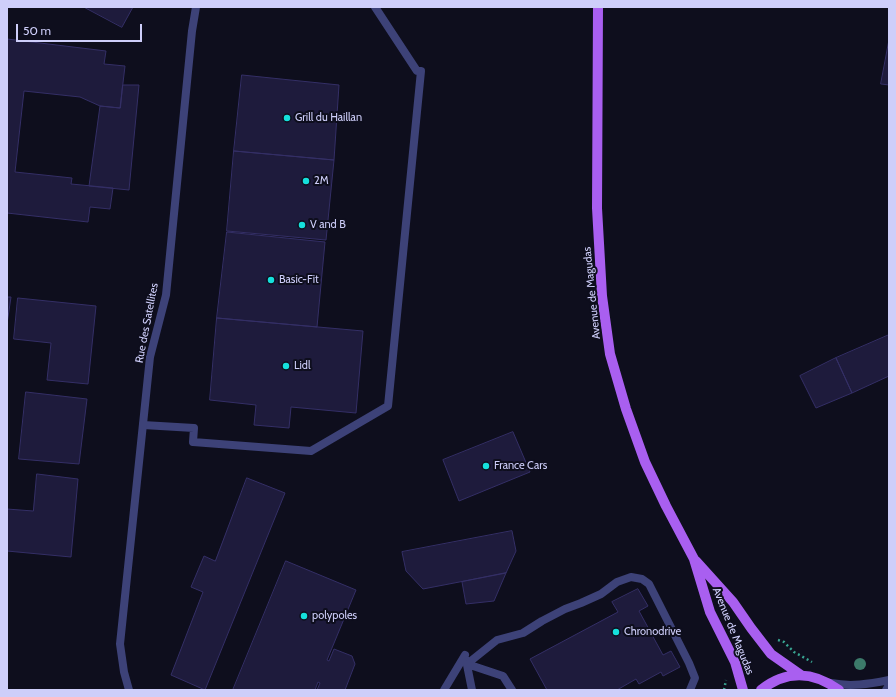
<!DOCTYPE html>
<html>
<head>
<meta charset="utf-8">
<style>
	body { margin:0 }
	#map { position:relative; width:896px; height:697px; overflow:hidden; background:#0e0e1d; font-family:Cabin,sans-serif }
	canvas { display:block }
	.frame { position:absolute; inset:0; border:8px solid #cecefa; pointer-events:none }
	.scale { position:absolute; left:16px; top:24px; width:126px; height:18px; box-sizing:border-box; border:2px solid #cecefa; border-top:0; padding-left:5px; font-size:12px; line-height:14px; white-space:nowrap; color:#cecefa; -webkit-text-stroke:3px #0e0e1d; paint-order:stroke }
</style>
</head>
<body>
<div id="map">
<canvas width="896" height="697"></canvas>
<div class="frame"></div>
<div class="scale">50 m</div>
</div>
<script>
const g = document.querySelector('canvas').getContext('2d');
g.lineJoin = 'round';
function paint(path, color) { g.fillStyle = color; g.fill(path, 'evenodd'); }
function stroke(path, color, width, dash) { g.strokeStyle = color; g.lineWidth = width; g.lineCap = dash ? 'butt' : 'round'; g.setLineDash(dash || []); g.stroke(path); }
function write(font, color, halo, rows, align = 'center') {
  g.font = font + ' Cabin,sans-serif'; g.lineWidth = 4; g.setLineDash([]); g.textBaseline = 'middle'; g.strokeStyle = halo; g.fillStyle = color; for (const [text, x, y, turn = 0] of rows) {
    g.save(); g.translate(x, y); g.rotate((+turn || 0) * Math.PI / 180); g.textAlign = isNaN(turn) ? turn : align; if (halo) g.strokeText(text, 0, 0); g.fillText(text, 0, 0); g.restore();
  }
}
const building = new Path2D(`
	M84,7H133L122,27Z
	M7,39L106,51L104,64L125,66L120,108L100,106L80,97L24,91L15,172L72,178L71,184L113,188L110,209L90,207L88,222L7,213Z
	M889,40V85L881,84Z
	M242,75L339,85L334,160L234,151Z
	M123,85H139L129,190L89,186L100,106L120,108Z
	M234,151L334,160L326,240L227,231Z
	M227,232L325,242L317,327L217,318Z
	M7,297H11L7,324Z
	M18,298L96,306L88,384L47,380L51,343L14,339Z
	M217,318L363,331L356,413L291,407L289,428L254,425L256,405L210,400Z
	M889,335V376L852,393L836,358Z
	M836,358L852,393L816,408L800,376Z
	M26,392L87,399L79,464L19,459Z
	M513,432L530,472L459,501L443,460Z
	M37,474L78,479L71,557L7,551V509L33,511Z
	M247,478L285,493L205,690L171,675L203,592L191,587L204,556L215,561Z
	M512,531L516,551L506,573L423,589L406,571L402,552Z
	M286,561L356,590L327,660L329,661L334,649L352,656L355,664L345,690H317L320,683L318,682L315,690H233Z
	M506,573L494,601L466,604L462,582Z
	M638,589L648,606L639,611L663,655L671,651L680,667L663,676L661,672L639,684L636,679L617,690H547L530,659L618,612L612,602Z`);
paint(building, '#1e1b3c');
stroke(building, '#342f66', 1);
stroke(new Path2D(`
	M778,640L784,642L794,652L812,662
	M724,690L726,680`), '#38a491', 2.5, [2, 3]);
stroke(new Path2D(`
	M143,425L194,428L193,442L311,451L388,406L421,71H417L375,7
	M466,660L472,690
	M467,664L497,640L523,633L542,621L565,609L581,603L601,594L617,582L631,577L642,579L649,584L689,663L695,678L690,690
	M467,664L503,676L512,690`), '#3d4278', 8);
stroke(new Path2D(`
	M129,690L124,672L120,644L150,357L166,295L192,31L196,7
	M444,690L465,655`), '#3d4278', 8);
stroke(new Path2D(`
	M831,683C851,687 869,684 889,680
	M886,690L889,685`), '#3d4278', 8);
stroke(new Path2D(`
	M598,7L597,208L602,296L610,354L626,409L645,462L666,506L694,559L710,612L735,662L743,690
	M696,561L733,602L751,628L771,654L801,675
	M761,690C786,670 813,671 839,690`), '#a95ff0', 10);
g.fillStyle = '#3c7a6a';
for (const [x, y] of [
	[860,664]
]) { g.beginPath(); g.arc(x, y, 6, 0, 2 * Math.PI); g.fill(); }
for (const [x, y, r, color] of [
	[287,118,4,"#15e0dc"],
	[306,181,4,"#15e0dc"],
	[302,225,4,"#15e0dc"],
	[271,280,4,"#15e0dc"],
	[286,366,4,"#15e0dc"],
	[486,466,4,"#15e0dc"],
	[304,616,4,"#15e0dc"],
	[616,632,4,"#15e0dc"]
]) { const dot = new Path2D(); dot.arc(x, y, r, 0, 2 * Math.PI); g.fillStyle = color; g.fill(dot); stroke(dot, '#0e0e1d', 1.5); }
write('11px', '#cecefa', '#0e0e1d', [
	["Grill du Haillan",295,118],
	["2M",314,181],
	["V and B",310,225],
	["Basic-Fit",279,280],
	["Lidl",294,366],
	["France Cars",494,466],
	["polypoles",312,616],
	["Chronodrive",624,632]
], 'left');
write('11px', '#cecefa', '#0e0e1d', [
	["Avenue de Magudas",592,293,-96],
	["Rue des Satellites",147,323,-79],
	["Avenue de Magudas",733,631,68]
]);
</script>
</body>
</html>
